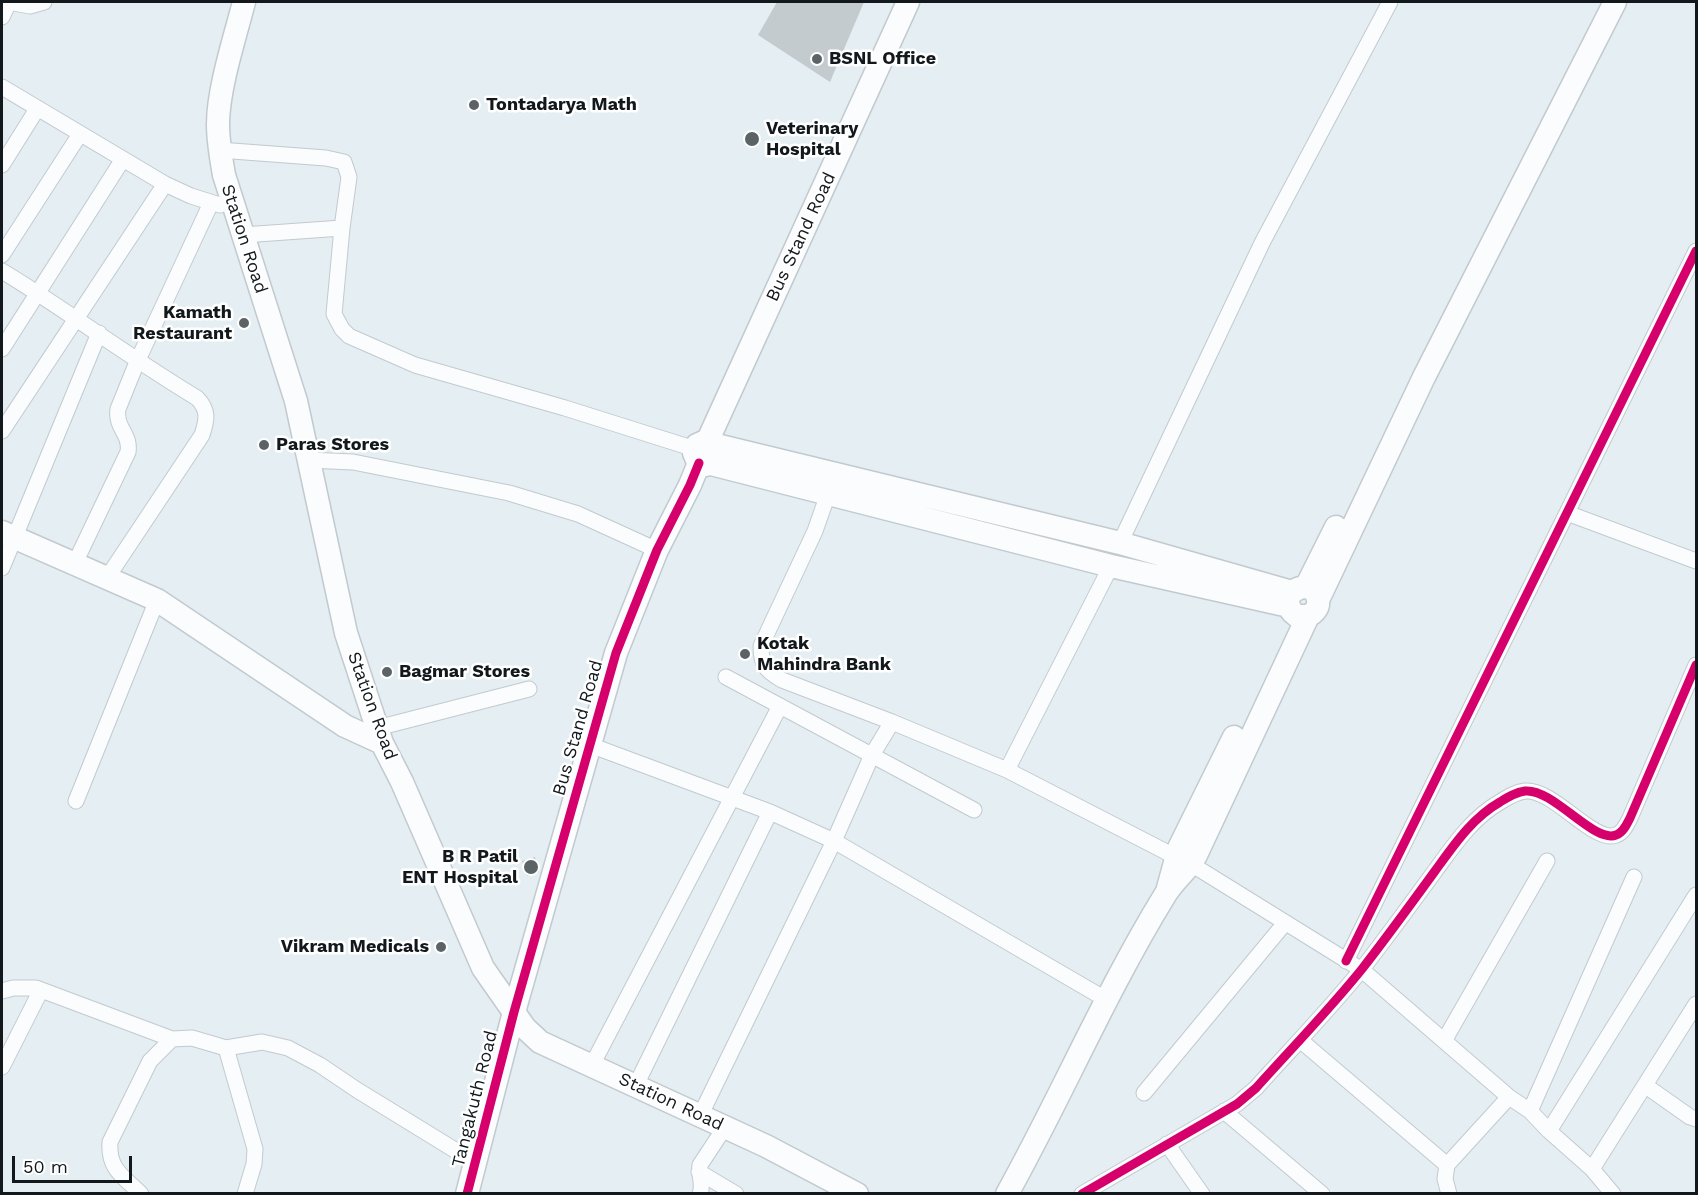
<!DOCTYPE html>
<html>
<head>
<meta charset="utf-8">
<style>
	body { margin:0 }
	#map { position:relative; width:1698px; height:1195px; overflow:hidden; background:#e4eef3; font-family:"Work Sans",sans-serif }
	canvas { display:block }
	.frame { position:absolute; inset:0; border:3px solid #12181b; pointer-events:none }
	.scale { position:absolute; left:12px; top:1156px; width:120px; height:27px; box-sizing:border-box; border:3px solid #12181b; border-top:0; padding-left:8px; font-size:18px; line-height:21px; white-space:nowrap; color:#12181b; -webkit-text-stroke:4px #fff; paint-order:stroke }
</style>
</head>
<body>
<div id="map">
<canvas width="1698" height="1195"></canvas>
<div class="frame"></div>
<div class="scale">50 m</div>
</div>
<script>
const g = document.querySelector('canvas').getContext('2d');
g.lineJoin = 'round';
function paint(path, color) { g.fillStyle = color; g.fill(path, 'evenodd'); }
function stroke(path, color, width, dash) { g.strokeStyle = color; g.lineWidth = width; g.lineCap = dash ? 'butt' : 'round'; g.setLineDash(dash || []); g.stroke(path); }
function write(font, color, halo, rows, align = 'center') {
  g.font = font + ' "Work Sans",sans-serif'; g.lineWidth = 5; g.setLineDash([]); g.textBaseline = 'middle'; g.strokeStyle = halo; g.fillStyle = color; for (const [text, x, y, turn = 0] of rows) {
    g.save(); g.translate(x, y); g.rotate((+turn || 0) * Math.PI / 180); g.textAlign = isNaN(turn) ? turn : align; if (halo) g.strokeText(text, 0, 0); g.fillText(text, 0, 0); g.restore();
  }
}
paint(new Path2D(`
	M777,2H864L830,82L758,35Z
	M535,857L539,872L527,876L522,861Z`), '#c4cbcf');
const street = new Path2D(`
	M8,2L30,6L44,2
	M2,17L9,2
	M2,87L165,184L191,196L220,205
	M219,150L326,158L344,162L349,177L342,228L334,314L342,329L349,336L415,365L565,408L695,449
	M2,165L37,109
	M243,235L342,228
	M2,255L80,134
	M2,271C68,311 130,358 197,398C209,410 207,420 202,435L107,578
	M2,349L123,159
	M2,431L165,184
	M308,460L353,462L509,493L578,514L657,550
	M828,494L815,531L761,646C761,665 765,670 782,680L892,722L1007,770L1111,566
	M1567,513L1696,561
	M1120,543L1262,243L1390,2
	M74,565L128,452C131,434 115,428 118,409L137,362L211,203
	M2,568L99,333
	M726,677L974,810
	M377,728L529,689
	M590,745L770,812L834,841L1107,1000
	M1007,770L1176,857
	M76,801L157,600
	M1191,864L1362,970L1509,1097L1530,1111L1549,1131L1592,1169L1613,1194
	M1346,961L1696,251
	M2,991L13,988H36L172,1039L192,1038L226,1048L262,1042L288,1048L320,1065L357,1090L476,1163
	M1300,1040L1447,1165
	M1444,1041L1547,861
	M226,1048L255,1149L254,1164L245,1194
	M592,1065L780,706
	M2,1067L41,990
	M636,1085L770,812
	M1646,1086L1690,1117L1696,1119
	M1144,1093L1285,923
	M1224,1111L1322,1194
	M1530,1111L1634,877
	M700,1116L834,841L872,755L892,722
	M1549,1131L1696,895
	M1167,1144L1202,1194
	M1592,1169L1696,1004
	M699,1172L736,1194
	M141,1194C123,1176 108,1169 110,1142L150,1061L172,1039
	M700,1194C704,1183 698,1175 700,1165L725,1127
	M1082,1194L1237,1104L1256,1088C1291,1049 1329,1010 1362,969C1387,937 1411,904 1435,871C1454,845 1472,818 1500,802C1508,797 1516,792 1525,791C1553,788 1594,844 1616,835C1623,833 1627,824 1630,818L1696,665
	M1449,1194L1445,1179L1447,1165L1509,1097`);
const secondary = new Path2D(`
	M244,2C235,37 218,89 218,124C218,142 221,158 224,175L296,401L346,633L382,743L402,782L483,968L525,1028L540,1042L766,1146L857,1194
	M708,440L908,2
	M716,445L719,450L715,461L706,465L697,460L694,453L697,445L708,440L716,445L1120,543L1292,592
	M711,464L1111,566L1289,606
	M2,532L157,600L345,726L382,743
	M1306,587L1336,527
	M1318,600L1424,377L1615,2
	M1168,888L1179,848L1234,737
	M467,1194L514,1012L616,653L657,550L690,485L699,463
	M1007,1194C1062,1095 1106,991 1165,895C1174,880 1188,870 1196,855L1308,616C1314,613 1319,608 1318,601C1316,572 1268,595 1297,616H1308`);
stroke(street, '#c2cacf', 17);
stroke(secondary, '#c2cacf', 25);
stroke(street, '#fbfcfd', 15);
stroke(secondary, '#fbfcfd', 22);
stroke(new Path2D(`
	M1346,961L1696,251
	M467,1194L514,1012L616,653L657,550L690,485L699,463
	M1082,1194L1237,1104L1256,1088C1291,1049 1329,1010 1362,969C1387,937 1411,904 1435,871C1454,845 1472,818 1500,802C1508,797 1516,792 1525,791C1553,788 1594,844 1616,835C1623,833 1627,824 1630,818L1696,665`), '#d6006c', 9);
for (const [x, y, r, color] of [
	[817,59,6,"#5c6367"],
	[474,105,6,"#5c6367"],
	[752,139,8,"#5c6367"],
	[244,323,6,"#5c6367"],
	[264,445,6,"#5c6367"],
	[745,654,6,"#5c6367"],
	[387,672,6,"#5c6367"],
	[531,867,8,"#5c6367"],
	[441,947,6,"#5c6367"]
]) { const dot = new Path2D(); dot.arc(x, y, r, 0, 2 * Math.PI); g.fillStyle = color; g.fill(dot); stroke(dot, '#fff', 2); }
write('bold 18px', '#12181b', '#fff', [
	["BSNL Office",829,59],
	["Tontadarya Math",486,105],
	["Veterinary",766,129],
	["Hospital",766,150],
	["Kamath",232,313,"right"],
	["Restaurant",232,334,"right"],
	["Paras Stores",276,445],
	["Kotak",757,644],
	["Mahindra Bank",757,665],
	["Bagmar Stores",399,672],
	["B R Patil",518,857,"right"],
	["ENT Hospital",518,878,"right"],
	["Vikram Medicals",429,947,"right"]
], 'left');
write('18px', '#12181b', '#fff', [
	["Bus Stand Road",801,237,-65],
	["Station Road",244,239,72],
	["Station Road",372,706,70],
	["Bus Stand Road",578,728,-74],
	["Tangakuth Road",475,1099,-76],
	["Station Road",671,1102,25]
]);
</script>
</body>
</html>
